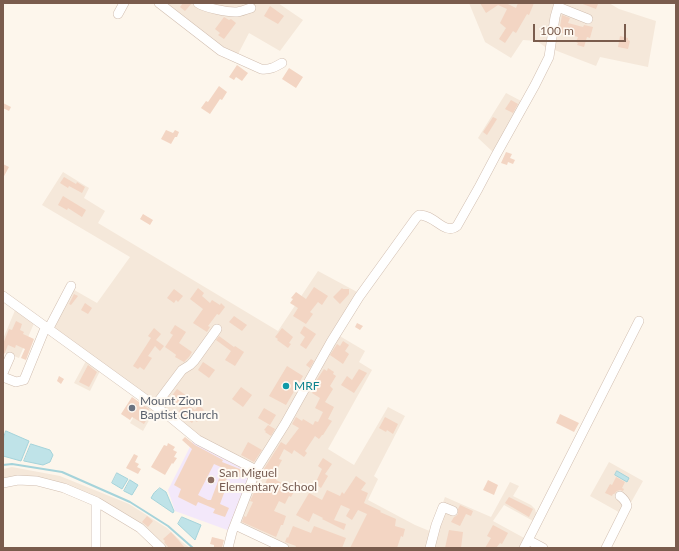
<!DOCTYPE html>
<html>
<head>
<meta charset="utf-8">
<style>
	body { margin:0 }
	#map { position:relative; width:679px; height:551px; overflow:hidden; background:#fdf6ec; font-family:Lato,sans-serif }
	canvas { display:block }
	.frame { position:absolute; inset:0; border:4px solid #7a5c4d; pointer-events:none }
	.scale { position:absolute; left:533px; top:24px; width:93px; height:18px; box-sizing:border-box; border:2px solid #7a5c4d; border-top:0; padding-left:5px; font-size:12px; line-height:14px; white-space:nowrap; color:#7a5c4d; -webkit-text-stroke:3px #fffaf3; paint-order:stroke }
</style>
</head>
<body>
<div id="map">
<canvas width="679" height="551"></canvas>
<div class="frame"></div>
<div class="scale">100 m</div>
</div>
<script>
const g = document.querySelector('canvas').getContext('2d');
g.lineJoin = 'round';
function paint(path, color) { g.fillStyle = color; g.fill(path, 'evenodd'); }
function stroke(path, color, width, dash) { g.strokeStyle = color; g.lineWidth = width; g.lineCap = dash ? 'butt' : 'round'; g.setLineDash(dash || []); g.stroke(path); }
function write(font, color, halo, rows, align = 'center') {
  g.font = font + ' Lato,sans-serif'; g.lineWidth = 4; g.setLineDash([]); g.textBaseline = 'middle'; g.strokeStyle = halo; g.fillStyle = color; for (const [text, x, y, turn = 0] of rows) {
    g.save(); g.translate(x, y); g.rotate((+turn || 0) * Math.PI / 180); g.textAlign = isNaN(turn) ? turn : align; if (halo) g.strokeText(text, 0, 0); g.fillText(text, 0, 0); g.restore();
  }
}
paint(new Path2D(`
	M162,3H278L303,20L280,51L249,33L237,56L223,49Z
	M469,3H557L548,49L537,41L523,40L511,58L485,42Z
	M561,3H609L619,9L656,21L648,67L600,57L596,66L552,49Z
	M506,93L523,102L494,153L478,138Z
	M63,172L89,188L84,198L105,211L98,223L278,331L318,271L359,293L256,468L199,438L48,325L69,287L97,303L130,257L42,205Z
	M16,308L35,321L19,358L3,352V339Z
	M338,335L365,351L359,362L372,370L328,449L354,465L388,407L405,416L374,476L378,479L368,500L415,525L432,532L428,548H289L239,526L258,470Z
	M87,359L101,369L90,391L74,383Z
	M144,400L156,408L143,431L130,423Z
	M609,462L643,481L624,515L590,496Z
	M12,467L60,476L129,504L167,528L182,542L190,548H166L161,542L65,485L3,479V469Z
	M510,482L519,486L513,496L531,505L535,509L537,517L535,522L504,505L493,521L526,539L522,548H432L442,505L445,497L491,517Z`), '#f5e8da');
paint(new Path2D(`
	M194,439L253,471L230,531L175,511L168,490Z`), '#f3e8fa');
const water = new Path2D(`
	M6,431L29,441L21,461L3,456V440Z
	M31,444L50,450L53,455L50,462L43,465L24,461Z
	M617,471L629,478L627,482L615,475Z
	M117,473L128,479L122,489L112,483Z
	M130,480L138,485L132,495L124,491Z
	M160,488L166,492L174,511L173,513L151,498L154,493Z
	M182,517L201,525L195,540L178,524Z`);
paint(water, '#bfe3e8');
stroke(water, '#a5d3da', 1);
stroke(new Path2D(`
	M3,465L12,464L62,472L130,502L168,526L193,548`), '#a5d3da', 2);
paint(new Path2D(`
	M183,3H192L185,11L180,7Z
	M480,3H506L516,8L518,3H534L529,15L527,14L516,33L513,31L505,43L499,39L506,28L500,23L507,9L498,5L486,13Z
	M580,3H595L598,4L596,9Z
	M270,6L284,16L278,24L264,16Z
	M562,15L570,18L568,23L583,27L584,25L593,27L590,38L587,37L584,47L577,45L578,43L576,42L578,37L559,32Z
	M224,17L229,20L231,19L236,23L224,39L218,35L220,33L215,29Z
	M620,36L628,38V40L630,41L628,49L618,47Z
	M237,65L248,73L242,81L236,77L234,80L229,77Z
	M289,68L303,77L296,88L282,79Z
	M219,86L227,92L222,100L220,99L210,114L201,108L206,101L208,102Z
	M511,100L518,104L513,113L505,109Z
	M3,103L11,107L9,111L3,108Z
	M493,117L497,119L487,135L483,132Z
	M166,130L173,133L175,130L179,132L177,137H175L171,144L161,139Z
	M506,152L512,154L510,158L515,160L513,164L508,162L507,165L501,163Z
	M3,164L9,167L3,178Z
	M64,177L76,184L77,182L85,187L82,193L69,186L68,188L60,183Z
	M63,196L86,210L82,217L68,208L67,210L58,205Z
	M143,214L153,220L150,225L140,219Z
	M314,287L328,296L322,305L318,302L310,312L313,314L306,324L293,316L298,308L290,303L293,299L291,298L296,292L306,299Z
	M198,288L204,293L202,296L210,303L212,300L220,305L221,303L225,307L219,315L217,314L208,326L210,327L207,332L193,323L203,309L190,299Z
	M342,288L343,289H349V294L340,304L333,297Z
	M174,289L183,296L178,302L176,300L174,303L167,298Z
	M74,294L78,296L71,305L69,304Z
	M85,303L92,308L88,314L81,310Z
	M234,316L247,325L242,331L229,322Z
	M16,321L22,324L20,330L24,332L23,334L34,339L26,360L21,358L25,349L16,345L15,348L8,345L3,357V344L9,329L12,330Z
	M357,323L363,326L360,330L355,327Z
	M175,325L186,332L179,343L192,352L189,357L184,362L175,357L176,355L175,354L165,347L173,335L170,333Z
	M304,326L316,334L306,349L300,345L305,337L300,333Z
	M154,328L161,334L156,340L164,346L160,351L155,346L148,356L152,358L144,370L140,367L138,369L133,366L151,338L148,336Z
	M282,328L293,337L289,343L291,344L288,348L277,340L278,339L275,337Z
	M219,336L234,347L235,346L244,352L235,366L225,360L231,351L216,340Z
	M343,341L349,345L345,351L349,354L343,364L330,355L337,344L340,346Z
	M311,359L314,361L310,368L306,365Z
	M203,362L215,370L209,378L198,370Z
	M88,365L97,372L89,387L79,382Z
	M287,366L303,376L286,405L269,396Z
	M328,368L334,372L333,374L336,376L330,386L333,389L325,402L334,407L328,419L332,421L328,427L323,435H322L319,439L315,436L305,451L307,453L304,457L294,450L292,454L284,449L279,459L282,460L273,477L262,472L281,442L286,445L299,428L292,424L296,417L302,421L303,419L313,425L315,421L318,422L323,412L315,408L320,398L312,393L314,390L313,389L316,385L314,384L324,369L327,371Z
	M359,369L367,373L354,393L341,385L347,376L352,380Z
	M59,376L64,379L61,384L57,381Z
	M241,387L252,395L243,407L232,399Z
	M177,389L187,396L183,401L195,410L199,405L204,410L202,413H203L197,422L194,420L192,423L178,412L182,407L172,400L173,399L171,397Z
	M132,397L149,409L146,415L149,416L144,424L132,417L130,420L121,414Z
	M264,408L276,415L270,425L258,418Z
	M560,414L579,423L574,432L556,423Z
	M385,417L398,424L393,434L387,430L386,432L379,428Z
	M268,425L275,429L271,436L265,432L266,431L264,430Z
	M185,437L195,445L223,460L222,462L245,471L242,478L229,473L225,484L227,485L220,504L229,508L225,517L213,513L215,509L198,502L196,506L178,497L181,489L174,485L192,449L182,440ZM214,464L223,468L211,500H208L198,495Z
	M248,442L262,450L254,462L241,455Z
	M168,443L175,447L173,450L177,452L174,457L177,458L173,464L172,463L165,475L151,467L164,445L167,446Z
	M134,454L138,456L135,462L139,464L137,467L141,469L138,474L126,468Z
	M323,458L332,464L325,474L328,476L321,488L315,484L322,469L318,466Z
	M269,475L276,479V480L286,485V484L296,488L291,497L289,496L285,504L279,501L274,511L286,516L283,525H281L276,537L242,522L244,516L246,517L253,502L250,501L259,482L265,484Z
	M356,476L366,483L361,490L368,493L364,503L381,511L380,512L396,519L395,526L405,529L403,537L401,536L397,548H350L367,514L358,510L352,520L346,516L350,509L341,505L334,520L346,524L344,530L322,519L323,518L313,513L309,522L296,515L309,493L322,500L327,490L340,496L342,492L344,494Z
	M616,477L625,482L622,488L624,489L623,491L620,490L617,491L614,494H613L612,496L605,493L610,484L612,485Z
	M488,480L498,485L494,495L483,490Z
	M298,484L302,486L301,491L296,489Z
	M509,497L533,509L529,517L505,503Z
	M460,505L473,511L471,516L466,514L460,526L451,522L454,517L456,516L458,514V509Z
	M147,516L153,521L148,527L142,522Z
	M493,525L508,533L502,544L500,543L496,548H485L491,538L487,536Z
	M293,526L311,533L314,526L346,538L342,548H295L296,546L285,542L287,537L288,538Z
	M449,530L463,532L461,548H445Z
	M171,532L180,542L185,548H169L164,542L165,541L163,539Z
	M212,537L224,540L222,548H214V545L210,544Z`), '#f3d5c3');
const minor = new Path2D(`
	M159,3L221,51L261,69C270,70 275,67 282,63
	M198,3C205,8 227,12 235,12C241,12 246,9 251,8
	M558,7L588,19
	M118,14L124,3
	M3,296L170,417L198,440L256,470L232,532L228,548
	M49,328L71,286
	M3,373L10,357
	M3,377L16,382L24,380L46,326
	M155,406L182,370L190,365L194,361L217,329
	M256,470L285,424L331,342L359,297L416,218L419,215C434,214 445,236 457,226L478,189L496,155L535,85L549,57L555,17L559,3
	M3,483L18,480L37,481L64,488L97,502L140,528L161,548
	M96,505V548
	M235,525L284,548
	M528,540L543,548
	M430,548L436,525L443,507L453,511
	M524,548L639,321
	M606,548L627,506C626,501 624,499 620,496`);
stroke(minor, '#d1beb0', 10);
stroke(minor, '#fff', 9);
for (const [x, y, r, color] of [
	[286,386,4,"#0f9aa8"],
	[132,408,4,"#6b7280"],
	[211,480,4,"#8d6e63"]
]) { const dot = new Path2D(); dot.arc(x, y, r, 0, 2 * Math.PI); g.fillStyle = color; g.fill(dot); stroke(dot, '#fffaf3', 1.5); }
write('12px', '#0d838f', '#fffaf3', [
	["MRF",294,386]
], 'left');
write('12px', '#5b616d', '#fffaf3', [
	["Mount Zion",140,401],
	["Baptist Church",140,415]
], 'left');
write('12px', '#785e54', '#fffaf3', [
	["San Miguel",219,473],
	["Elementary School",219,487]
], 'left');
</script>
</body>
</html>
